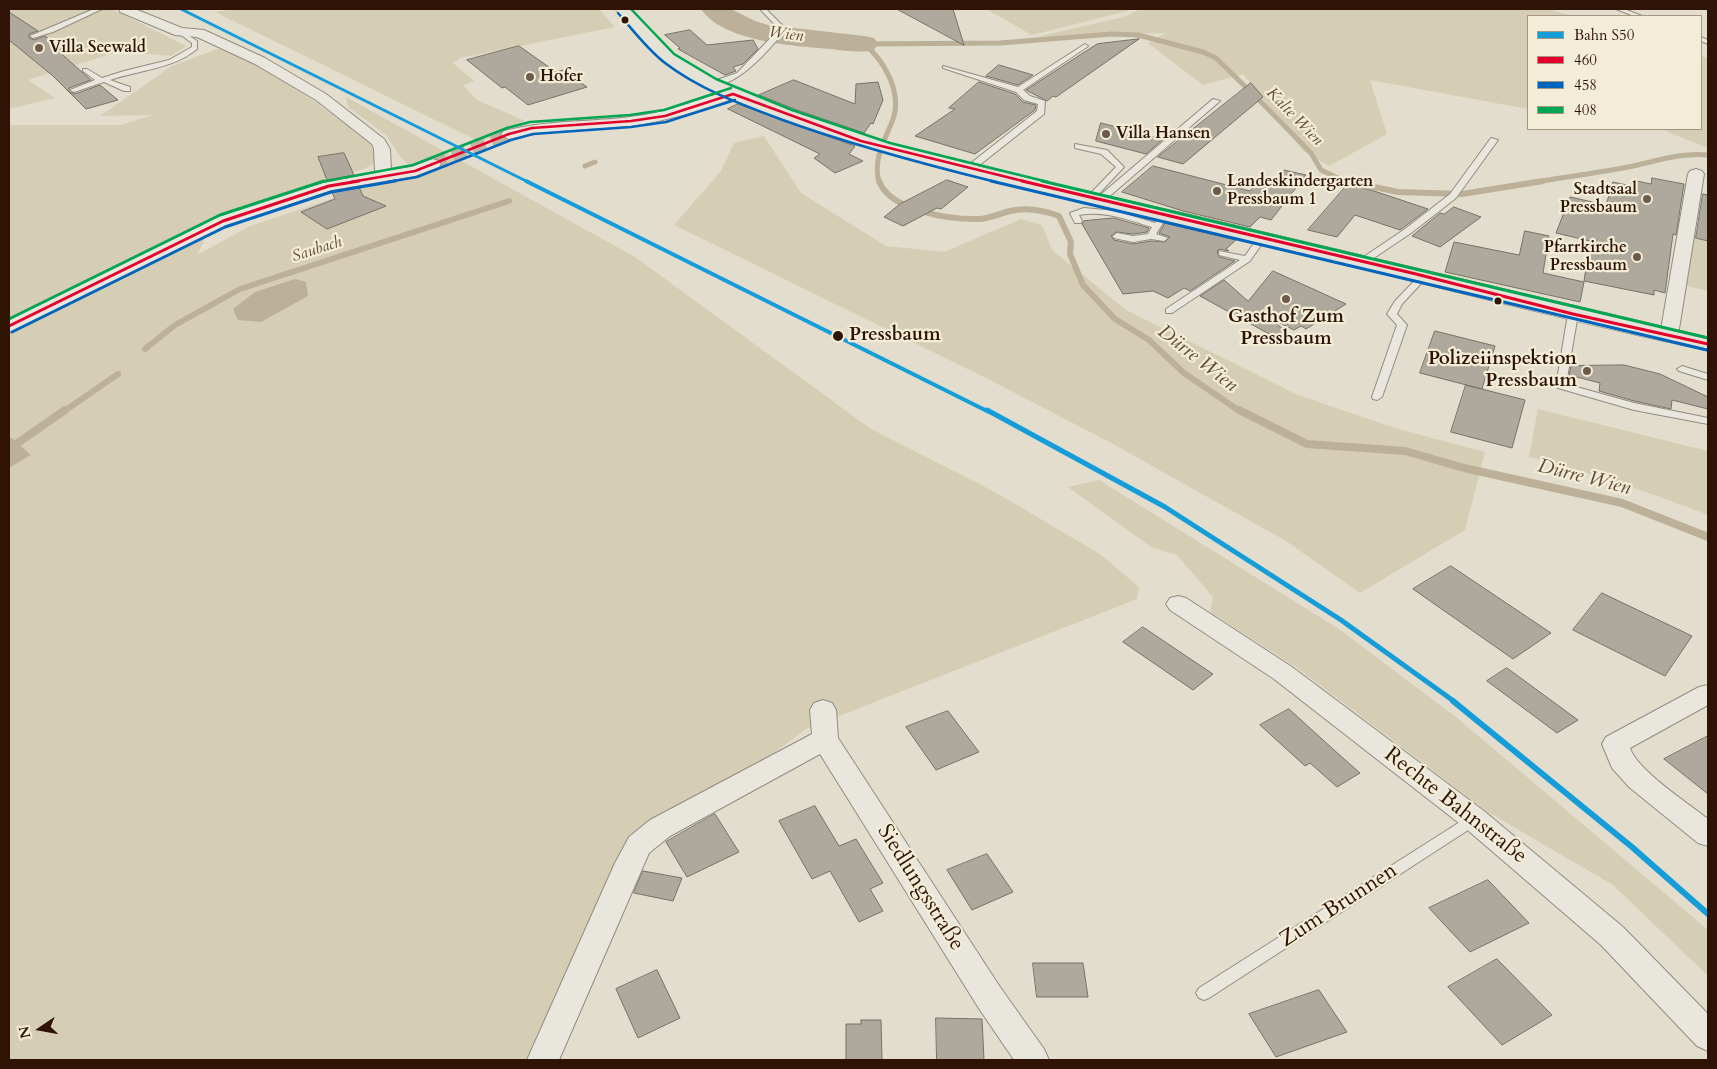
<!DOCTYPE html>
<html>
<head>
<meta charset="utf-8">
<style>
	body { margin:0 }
	#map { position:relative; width:1717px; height:1069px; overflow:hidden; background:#e2ddcc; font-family:Cardo,serif }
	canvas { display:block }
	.frame { position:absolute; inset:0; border:10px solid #2f1406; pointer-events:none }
	.legend { position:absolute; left:1527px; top:15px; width:175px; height:115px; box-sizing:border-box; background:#f3edd7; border:1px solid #a59683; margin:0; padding:6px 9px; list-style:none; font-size:15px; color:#2f1406 }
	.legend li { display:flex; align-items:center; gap:10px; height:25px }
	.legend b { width:25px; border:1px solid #a59683 }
	.north { position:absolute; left:15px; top:1004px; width:50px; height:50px; -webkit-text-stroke:4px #f3edd7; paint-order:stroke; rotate:258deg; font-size:14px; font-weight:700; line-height:20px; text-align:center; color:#2f1406 }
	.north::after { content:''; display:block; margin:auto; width:18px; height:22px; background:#2f1406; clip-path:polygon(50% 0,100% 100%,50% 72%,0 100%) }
</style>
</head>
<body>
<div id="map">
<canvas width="1717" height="1069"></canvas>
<div class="frame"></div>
<ul class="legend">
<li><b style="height:6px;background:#159dd9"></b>Bahn S50</li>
<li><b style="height:6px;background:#e4002b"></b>460</li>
<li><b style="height:6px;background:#0065bd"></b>458</li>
<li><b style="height:6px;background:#00a651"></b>408</li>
</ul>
<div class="north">N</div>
</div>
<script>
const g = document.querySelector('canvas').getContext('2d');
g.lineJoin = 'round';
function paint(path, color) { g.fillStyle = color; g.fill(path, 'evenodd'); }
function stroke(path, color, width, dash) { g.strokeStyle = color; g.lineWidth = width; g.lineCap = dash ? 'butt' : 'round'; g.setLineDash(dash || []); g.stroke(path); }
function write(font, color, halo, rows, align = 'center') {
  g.font = font + ' Cardo,serif'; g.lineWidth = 4.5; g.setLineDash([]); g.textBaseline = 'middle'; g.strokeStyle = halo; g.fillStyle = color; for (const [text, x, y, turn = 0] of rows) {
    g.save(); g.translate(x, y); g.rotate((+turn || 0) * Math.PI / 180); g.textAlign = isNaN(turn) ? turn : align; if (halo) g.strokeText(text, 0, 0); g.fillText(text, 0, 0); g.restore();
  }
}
paint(new Path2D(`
	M9,9H112L186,46L171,56L120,51L28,80L55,98L9,109Z
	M234,9H599L615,27L460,58L453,63L474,81L463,85L477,100L525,121L480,142L215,12Z
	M986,9H1129L1131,10L1032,35Z
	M1137,9H1548L1573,16H1528V109L1370,80L1387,134L1329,166L1303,151L1243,74L1203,85L1148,43L1166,33L1036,37L1124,17L1138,10Z
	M218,49L249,59L311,99L371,143L376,162L364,169L330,178L311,188L216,216L197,255L250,226L376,184L423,176L402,159L386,135L348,107L346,97L635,257L871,429L993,491L1100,554L1139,587L1137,599L806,729L644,850L533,1060H9V468L31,455L12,438H9V125H121L153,115L100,116L172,66Z
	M1701,56L1708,58V148L1660,129H1701Z
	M764,136L801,193L886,246L944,252L1021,219L1042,225L1052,250L1126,310L1298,395L1398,429L1485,452L1465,530L1360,593L1286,541L1113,444L990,380L674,225L721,171L734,143Z
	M1693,232L1705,235L1708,241V291L1684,285Z
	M1538,409L1708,451V515C1650,492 1591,473 1529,457Z
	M1099,480L1339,629L1456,717L1708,930V976L1613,885L1488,812L1296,667L1210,612L1213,597L1177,555L1151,547L1068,487Z`), '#d6cdb5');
paint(new Path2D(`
	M295,279L306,282L308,296L261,322L238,320L233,309L255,292Z
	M9,438H12L31,455L9,468Z`), '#bcb098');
stroke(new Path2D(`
	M864,44C883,59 901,90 894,116C887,138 872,157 879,182
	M864,44L1000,43L1112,34L1138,35L1203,52L1216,58L1263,104L1311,153L1321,170L1342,180L1352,182
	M585,166L595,162
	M1536,182C1566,177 1597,173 1628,167C1654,162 1680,152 1708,155`), '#bcb098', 5);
stroke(new Path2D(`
	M879,181C890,211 951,220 980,219C991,218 999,214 1010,211C1027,207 1043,210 1059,216L1071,242L1070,254L1083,285L1115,319L1149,340L1184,373L1241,412
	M1346,181L1398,192L1462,194L1543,181
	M145,349L175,325L240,289L509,201
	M63,412L118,374`), '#bcb098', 6);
stroke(new Path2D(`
	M1239,410L1307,444L1405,451L1464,468L1622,503L1708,537
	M9,449L65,410`), '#bcb098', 8);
paint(new Path2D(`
	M701,9H731L755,21L768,25L864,36L874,38L878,44L874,50C860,53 846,51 831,49C795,46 723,42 701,9Z`), '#bcb098');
const building = new Path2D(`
	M897,9H953L964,45Z
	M9,12L38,31L29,34V38L34,40L45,36L62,49L57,50L91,80L69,88V92L75,94L100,85L118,100L86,109L53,76L9,40Z
	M690,30L707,45L753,40L758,49L743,64L733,67L736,71L725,75L678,49L680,48L665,35Z
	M1139,39L1056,97L1053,96L1047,101L1026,90L1097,44Z
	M519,46L556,72L563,70L587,87L528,105L505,87L502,88L467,60Z
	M999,65L1033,75L1018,85L986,76Z
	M794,80L855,104L856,84L878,82L883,100L873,124L871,123L864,133L797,110L759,95Z
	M979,82L1015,94L1023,102L1036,105L1035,110L975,154L915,136L955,109L949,108Z
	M1251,83L1263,97L1183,164L1158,157Z
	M738,104L855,146L849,154L863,161L835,173L814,158L820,154L728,109Z
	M1101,123L1163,139L1146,154L1096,141Z
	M344,153L354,175L327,180L318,157Z
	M1153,166L1250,191L1260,178L1275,182L1284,170L1306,175L1271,220L1260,217L1250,227L1183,211L1122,192Z
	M1652,178L1684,184L1676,235L1673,234L1665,293L1654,290V295L1584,281L1590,241L1556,233L1570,197L1606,205L1613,182L1631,186L1632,180L1651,184Z
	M947,180L968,187L941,209L937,208L903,226L884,217L900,204Z
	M1348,184L1374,191L1428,209L1400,230L1355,215L1337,237L1308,230Z
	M359,187L363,196L386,206L327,229L301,212L335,199L332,192Z
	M1703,194L1708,195V241L1696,238Z
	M1454,207L1481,217L1440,247L1412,236L1440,213L1444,214Z
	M1114,218L1149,228L1147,232L1133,234L1116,232L1111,236L1114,240L1133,244L1151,241L1165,242L1170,237L1159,233L1165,223L1236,240L1226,249L1229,251L1219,249L1217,251L1219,257L1235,261L1190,291L1184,288L1168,298L1153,291L1123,294L1082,224L1084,221Z
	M1525,231L1549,236L1543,273L1584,282L1580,302L1445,272L1454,242L1519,255Z
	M1273,271L1313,289L1346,304L1306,329L1301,326L1294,330L1270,318L1285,331L1280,340L1200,296L1224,280L1248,301Z
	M1435,331L1495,346L1482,389L1420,373Z
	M1624,365L1660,374L1708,397V409L1672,400L1671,409L1634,401L1599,391L1600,383L1569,375L1571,366Z
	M1466,385L1525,400L1512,448L1451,432Z
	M1451,566L1551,633L1513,659L1413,589Z
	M1602,593L1692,636L1665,676L1573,630Z
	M1143,627L1183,654L1213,674L1193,690L1123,642Z
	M1507,668L1578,720L1557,733L1487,681Z
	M1289,709L1334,750L1360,773L1337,787L1310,763L1305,766L1260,725Z
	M948,711L979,752L936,770L906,727Z
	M1708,736V794L1664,759Z
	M815,806L839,846L856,839L883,883L870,889L883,911L859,922L830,871L812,879L779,821Z
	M715,814L739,852L687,877L666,842Z
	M987,854L1013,892L972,910L947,870Z
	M643,871L682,878L673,901L634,893Z
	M1488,880L1529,923L1470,952L1429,908Z
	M1497,959L1552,1015L1502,1045L1448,987Z
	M1033,963H1083L1088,997H1037Z
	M657,970L680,1018L638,1038L616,989Z
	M1319,990L1347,1032L1276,1057L1249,1014Z
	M936,1018L982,1019L984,1060H937Z
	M861,1020H881L882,1060H846V1024H861Z`);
paint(building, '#aea99c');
stroke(building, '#787166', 1);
stroke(new Path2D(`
	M433,164L509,134`), '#beb5a4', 14, [14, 7]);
const service = new Path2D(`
	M94,9H102L53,32L33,38L30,36Z
	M760,9H766L786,29C771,48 738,87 711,86V82L737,73L779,29Z
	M1616,9H1624L1642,16H1634Z
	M180,30L197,41V49C173,69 139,70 110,80L130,87V91H124L104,82L74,92L70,90L95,80L83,71V69H87L102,78L124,71L169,60L192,47V43L177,32Z
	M1701,37L1708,40V44L1701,41Z
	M1085,44L1088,46L1087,47L1023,90L1030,96L1045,101L1044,114L972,171H966V167L1037,111L1038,104L1024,100L1016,92L943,68V66L1018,87Z
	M1213,99L1220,101L1104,201H1098V197Z
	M1491,138L1498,140L1456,198L1411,233L1365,264H1359V260L1405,229L1450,194Z
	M1075,144L1107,150L1124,167L1094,199L1087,197L1116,167L1101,154L1075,148Z
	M1084,208L1116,211L1155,223L1158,218H1164L1165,220L1156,234L1168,238L1164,241L1151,239L1133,242L1114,238L1113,236L1117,233L1133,236L1148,234L1152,227C1129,220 1104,210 1079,215L1082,221L1081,223H1075L1070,213Z
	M1262,235L1266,238L1250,261L1172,313H1166V309L1240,260L1219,255V251L1245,256L1259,236Z
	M1424,273L1428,276L1402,304L1397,314L1407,325L1382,397L1377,400L1373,399L1372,397L1397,325L1387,314L1395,301L1421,274Z
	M1573,311L1578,314L1566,384L1634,403L1708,418V424L1634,410L1558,388L1556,386L1568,314Z
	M1682,366L1708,374V380L1679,371L1677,369Z
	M1474,813L1479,815L1481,819L1479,823L1209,998L1204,1000L1199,998L1196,993L1199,988Z`);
const minor = new Path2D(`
	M119,9H135L182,28L204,30L265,58L326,94L384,139L390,149L391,170L411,167L433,159L439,161L441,164L439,167L415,176L332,190L229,225L16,330L9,332V319L217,217L323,183L375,173L374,149L372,144L316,100L255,64L197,37L175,35L120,12Z
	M733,90L738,91L740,94L738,97C703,109 668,121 631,126C590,130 549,129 509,139L504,137L501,134L504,131C550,119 597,123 644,115C675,110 703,97 733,90Z
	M1696,169L1702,171L1704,174L1678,335L1676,339L1669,341L1662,339L1660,335L1688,174L1690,171Z
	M1178,596L1186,598L1292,667L1484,811L1623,927L1708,1014V1051L1697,1046L1601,945L1464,827L1274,679L1170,610L1166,604L1170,598Z
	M1708,685V705L1630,748C1637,770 1689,804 1708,819V846L1698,843L1629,787L1612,768L1602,744L1606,737L1699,687Z
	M823,700L832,703L836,710L838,738L1000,987L1044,1049L1049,1060H1014L978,1007L820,754L670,836L649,853L559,1060H527L615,863L629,837L650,820L812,734L810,710L814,703Z`);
const primary = new Path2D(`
	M615,9H631L676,55L720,81L796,112L895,145L989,169L1192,215L1708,337V351C1534,314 1361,267 1187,226C1059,196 928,171 804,127C771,115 738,104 707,88C668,68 641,44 615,9Z`);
stroke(service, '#928c80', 2);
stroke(minor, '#928c80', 2);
stroke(primary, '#787166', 1);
paint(service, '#e9e6dd');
paint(minor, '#e9e6dd');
paint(primary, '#e5e2d8');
stroke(new Path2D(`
	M733,94L861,141L1027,182
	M351,182L415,171L509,134L532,128L631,121L665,116L733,94`), '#e4002b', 2.5);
stroke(new Path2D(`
	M1022,181L1416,274L1573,314L1708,344
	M9,326L223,221L329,186L359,181`), '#e4002b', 3);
stroke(new Path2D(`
	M618,13C633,30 647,49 665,63C699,89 740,104 780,119C851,145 923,164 996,182
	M388,182L417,177L511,140L533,134L631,127L666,122L735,100`), '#0065bd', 2.5);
stroke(new Path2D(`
	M991,181L1707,350
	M12,332L225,227L331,192L395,181`), '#0065bd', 3);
stroke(new Path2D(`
	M631,9L674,54L716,79L792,110L890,143L1048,182
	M321,182L413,165L507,128L530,122L630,115L664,110L731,88`), '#00a651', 2.5);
stroke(new Path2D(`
	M1042,181L1708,338
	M9,319L220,215L324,181`), '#00a651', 3);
stroke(new Path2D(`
	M181,9L528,182`), '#159dd9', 3);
stroke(new Path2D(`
	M526,181L989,412`), '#159dd9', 4);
stroke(new Path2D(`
	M987,410L1165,507L1341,620L1455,702`), '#159dd9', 5);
stroke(new Path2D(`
	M1453,701L1632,847L1708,914`), '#159dd9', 6);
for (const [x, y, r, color] of [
	[625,20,4.5,"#2f1406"],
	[39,48,5,"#6e5a4b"],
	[530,77,5,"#6e5a4b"],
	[1106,134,5,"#6e5a4b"],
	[1217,191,5,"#6e5a4b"],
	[1647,199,5,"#6e5a4b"],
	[1637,257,5,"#6e5a4b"],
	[1286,299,5,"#6e5a4b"],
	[1498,301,4.5,"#2f1406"],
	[838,336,6,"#2f1406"],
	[1587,371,5,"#6e5a4b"]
]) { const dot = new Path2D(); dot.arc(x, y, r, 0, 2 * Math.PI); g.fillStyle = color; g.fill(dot); stroke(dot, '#f3edd7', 2); }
write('italic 16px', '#614b38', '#f3edd7', [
	["Wien",786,35,7],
	["Kalte Wien",1294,117,46],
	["Saubach",317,250,-18]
]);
write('bold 16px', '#2f1406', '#f3edd7', [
	["Villa Seewald",49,48],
	["Hofer",540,77],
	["Villa Hansen",1116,134],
	["Landeskindergarten",1227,182],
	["Pressbaum 1",1227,200],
	["Stadtsaal",1637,190,"right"],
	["Pressbaum",1637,208,"right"],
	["Pfarrkirche",1627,248,"right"],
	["Pressbaum",1627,266,"right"]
], 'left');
write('bold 19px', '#2f1406', '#f3edd7', [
	["Gasthof Zum",1286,318],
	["Pressbaum",1286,340],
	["Polizeiinspektion",1577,360,"right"],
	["Pressbaum",1577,382,"right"]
]);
write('bold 19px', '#2f1406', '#f3edd7', [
	["Pressbaum",849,336]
], 'left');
write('italic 20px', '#614b38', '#f3edd7', [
	["Dürre Wien",1197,359,38],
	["Dürre Wien",1584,478,14]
]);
write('22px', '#2f1406', '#f3edd7', [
	["Rechte Bahnstraße",1455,806,38],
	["Siedlungsstraße",920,888,58],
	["Zum Brunnen",1339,906,-33]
]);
</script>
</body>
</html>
